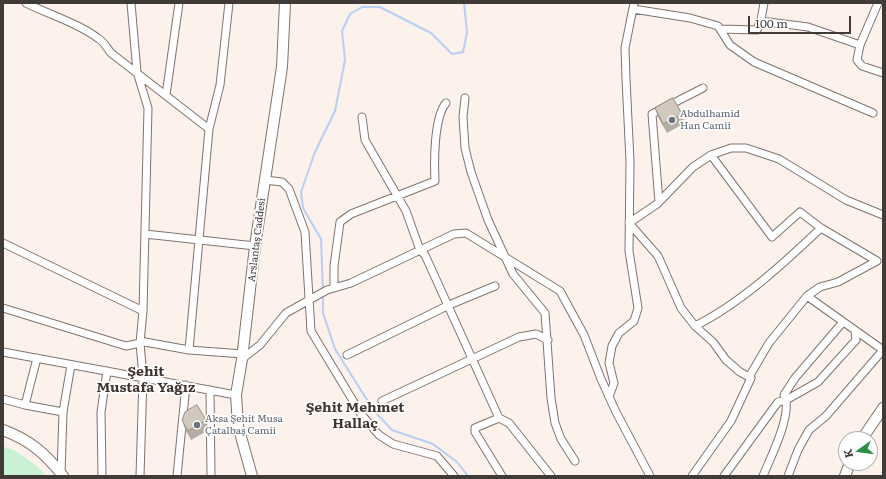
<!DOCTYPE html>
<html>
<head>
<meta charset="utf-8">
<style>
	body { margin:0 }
	#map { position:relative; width:886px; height:479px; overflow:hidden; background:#fdf1eb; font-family:Literata,serif }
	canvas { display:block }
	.frame { position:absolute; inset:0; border:4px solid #413b38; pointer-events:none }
	.north { position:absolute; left:838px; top:431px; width:40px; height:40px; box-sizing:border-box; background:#fff; border:1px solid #b3b1af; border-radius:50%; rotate:256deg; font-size:11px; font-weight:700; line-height:16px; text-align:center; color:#413b38 }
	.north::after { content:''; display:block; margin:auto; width:14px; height:18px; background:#2c8e42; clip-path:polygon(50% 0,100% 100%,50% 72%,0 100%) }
	.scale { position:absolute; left:748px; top:16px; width:103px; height:18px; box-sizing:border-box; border:2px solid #413b38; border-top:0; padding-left:5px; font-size:12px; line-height:14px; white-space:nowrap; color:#413b38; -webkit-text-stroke:3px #fff; paint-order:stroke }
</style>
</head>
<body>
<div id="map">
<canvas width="886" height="479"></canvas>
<div class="frame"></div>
<div class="north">K</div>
<div class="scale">100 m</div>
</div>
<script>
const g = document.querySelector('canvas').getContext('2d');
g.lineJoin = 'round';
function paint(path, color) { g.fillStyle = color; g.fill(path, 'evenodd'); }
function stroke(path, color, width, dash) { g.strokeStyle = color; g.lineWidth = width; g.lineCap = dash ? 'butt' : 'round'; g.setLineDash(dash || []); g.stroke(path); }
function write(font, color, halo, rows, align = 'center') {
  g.font = font + ' Literata,serif'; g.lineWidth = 3.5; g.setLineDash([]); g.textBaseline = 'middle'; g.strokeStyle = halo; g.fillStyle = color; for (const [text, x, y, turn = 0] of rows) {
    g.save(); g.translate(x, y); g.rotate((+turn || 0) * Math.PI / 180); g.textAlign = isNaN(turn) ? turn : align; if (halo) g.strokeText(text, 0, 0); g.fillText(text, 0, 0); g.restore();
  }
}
paint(new Path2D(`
	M3,447C14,447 40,467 46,476H3Z`), '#c9f1d4');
stroke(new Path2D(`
	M323,290L321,239L303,208L301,192L315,152L335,111L345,60L342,31L350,14L362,7H380L431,33L452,54L463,52L467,32L464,3
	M323,294V313L335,349L374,411L392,430L433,444L457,462L468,476`), '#b7cef7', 2);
const street = new Path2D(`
	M26,3C50,15 78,23 99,39C104,42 107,48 111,53L209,129
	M131,3L137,72L148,108L143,311L140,343L143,377L140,476
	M878,3L860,45L857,60L862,66L883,73
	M633,9L690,18L718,26L730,45L754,62L873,113
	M761,21L808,27L860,45
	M720,29L757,30L761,20L764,3
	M166,95L179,3
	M465,98L463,117L465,148L471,172L488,220L513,274L545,313L551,398L555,423L561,439L575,461
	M362,117L365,140L406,211L420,250L425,255L499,418
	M711,155L772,237L800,212L821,228
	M265,180L282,182L289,189L305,232L311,331L361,414L379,435L393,444L437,456L454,476
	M659,202L652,114L703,88
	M145,234L255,246
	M3,243L143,311
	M334,288V266L340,222L351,214L435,181C434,161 434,117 446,103
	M3,308L126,346L145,342L189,350L243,354
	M843,322L795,378L784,395L786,400L818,382L856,340L855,331
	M695,326C741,303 784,263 821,228L877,261L838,282L820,287L807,296L769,343L749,377
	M189,350L209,129L220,85L229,3
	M3,352L236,395
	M347,355L449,305L495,286
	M242,359L260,345L286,313L327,290L351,283L454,234L466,233L560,291L584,335L601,379L616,412L650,476
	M210,390L211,476
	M609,397L614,383L609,363L612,346L619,333L634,321L638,308L629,251L630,161L626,79L625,48L634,3
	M3,399L25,405L63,412
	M382,401L519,337L536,334L548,340
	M25,405L37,358
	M61,474L63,412L71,365
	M102,476L101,412L107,371
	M177,476L186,385
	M502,476L475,432V428L499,418L509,423L551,476
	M692,476L731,421L751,378L740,372L726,360L713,342L695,326L681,308L658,256L629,223L657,204L693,167L711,155L731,148H746L779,159L846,200L883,215
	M724,476L778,402L786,400C789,422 771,456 763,476
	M788,476L798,450L809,430L826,416L883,350L807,296`);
const secondary = new Path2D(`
	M3,430C30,440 46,454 63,476
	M862,439L883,408
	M252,476L238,426L236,395L242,359L255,246L282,67L285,3
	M845,476L850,463`);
stroke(street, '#81736d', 9);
stroke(secondary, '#81736d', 12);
stroke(street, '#fff', 7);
stroke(secondary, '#fff', 10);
paint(new Path2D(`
	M655,108L682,114L685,123L667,133L658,117Z
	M182,420H206L209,430L191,440L185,429Z`), '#b5aca3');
const building = new Path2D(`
	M673,98L682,114L663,124L655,108Z
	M197,405L206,420L188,431L182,420L185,412Z`);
paint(building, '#d3c8bd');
stroke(building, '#948c84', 1);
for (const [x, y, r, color] of [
	[672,120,4,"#6b7280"],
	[197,425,4,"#6b7280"]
]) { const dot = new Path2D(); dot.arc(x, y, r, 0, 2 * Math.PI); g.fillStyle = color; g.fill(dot); stroke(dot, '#fff', 1.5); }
write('10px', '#5b616d', '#fff', [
	["Abdulhamid",680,114],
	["Han Camii",680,126],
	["Aksa Şehit Musa",205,419],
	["Çatalbaş Camii",205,431]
], 'left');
write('10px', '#413b38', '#fff', [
	["Arslantaş Caddesi",257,240,-83]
]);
write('bold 14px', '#403530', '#fff', [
	["Şehit",146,372],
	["Mustafa Yağız",146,388],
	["Şehit Mehmet",355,408],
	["Hallaç",355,424]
]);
</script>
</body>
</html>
